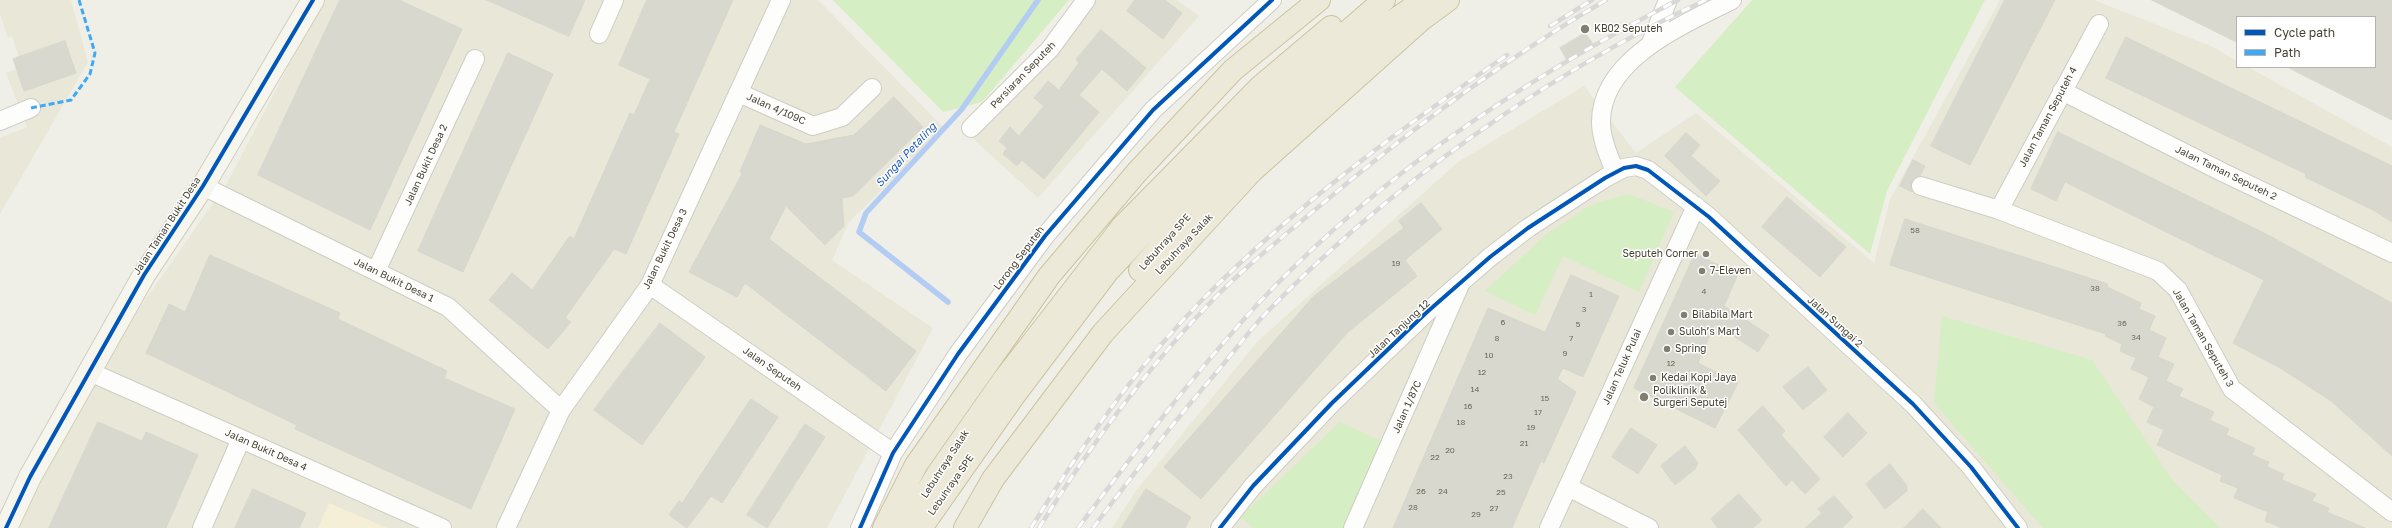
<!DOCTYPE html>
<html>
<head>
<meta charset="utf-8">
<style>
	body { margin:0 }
	#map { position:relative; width:2392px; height:528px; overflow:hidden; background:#f0efe7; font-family:"Golos Text",sans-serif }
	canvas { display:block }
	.legend { position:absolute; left:2236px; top:16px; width:140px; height:52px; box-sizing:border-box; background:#fff; border:1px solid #b5b3ad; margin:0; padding:5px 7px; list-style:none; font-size:12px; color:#464232 }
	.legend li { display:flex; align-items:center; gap:8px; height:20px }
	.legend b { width:20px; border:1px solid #b5b3ad }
</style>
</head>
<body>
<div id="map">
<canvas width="2392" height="528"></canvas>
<ul class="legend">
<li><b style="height:5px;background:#0057b8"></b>Cycle path</li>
<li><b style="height:5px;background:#3fa9f5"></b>Path</li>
</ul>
</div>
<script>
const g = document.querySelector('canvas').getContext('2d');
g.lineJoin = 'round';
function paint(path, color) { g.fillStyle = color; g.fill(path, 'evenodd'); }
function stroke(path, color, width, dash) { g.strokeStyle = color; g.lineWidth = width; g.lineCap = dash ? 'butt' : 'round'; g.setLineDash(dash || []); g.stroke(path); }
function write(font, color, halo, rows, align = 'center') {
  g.font = font + ' "Golos Text",sans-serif'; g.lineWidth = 3; g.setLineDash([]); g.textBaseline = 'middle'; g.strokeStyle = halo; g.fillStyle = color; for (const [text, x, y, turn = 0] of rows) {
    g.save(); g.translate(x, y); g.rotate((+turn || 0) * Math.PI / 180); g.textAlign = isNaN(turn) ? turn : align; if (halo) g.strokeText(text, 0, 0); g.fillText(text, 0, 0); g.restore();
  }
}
paint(new Path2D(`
	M0,0H71L88,62L0,214V138L27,127L6,73L22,67L12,36L8,38L0,15Z
	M323,0H818L945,129L849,222L832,260L933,328L827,528H16L118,339L227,183Z
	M1076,0H1177L1199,16L1038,198L960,127L1050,37Z
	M2000,0H2094L2213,47L2237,61V67H2248L2392,147V528H1112L1135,492L1258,341L1458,162L1584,86L1636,153L1696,113L1874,263L1890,199Z`), '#e9e7d7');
paint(new Path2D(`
	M329,503L387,528H318Z`), '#f5efd8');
paint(new Path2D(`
	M833,0H1069L982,102L943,112Z
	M1752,0H1985L1887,191L1870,254L1675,87Z
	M1629,194L1674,212L1639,292L1563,256L1535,315L1485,291L1548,233L1593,204Z
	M1942,316L2092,360L2173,481L2220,528H2043L1934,403Z
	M1340,422L1381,441L1345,528H1253L1241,517Z`), '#d5eec3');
stroke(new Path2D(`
	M948,302L859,232L866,213L962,109L1038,0`), '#b2ccf3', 5.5);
const building = new Path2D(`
	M340,0H399L462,29L370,230L258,175Z
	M487,0H585L569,36Z
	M647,0H733L674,132L679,134L626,254L614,249L565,318L571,322L548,349L489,300L512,273L532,290L570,236L574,239L630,113L634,115L650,79L619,65Z
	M1135,0H1165L1182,13L1163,39L1127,11Z
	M2005,0H2055L1970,165L1931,146Z
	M2152,0H2392V120L2287,67H2375V17H2237V42Z
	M1101,30L1146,68L1127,91L1102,69L1079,95L1099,112L1044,179L1022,160L1017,166L1003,154L1007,148L999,141L1010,127L1019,136L1044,106L1034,98L1048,81L1059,90L1079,63L1076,60Z
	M1585,33L1593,44L1567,60L1560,48Z
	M2126,37L2392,166V222L2373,210L2305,177L2306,174L2106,78Z
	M65,41L76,73L24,91L13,59Z
	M508,53L553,74L463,272L418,251Z
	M894,97L923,127L853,196L842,198L844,226L825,245L786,206L769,239L916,351L886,391L745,283L737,297L689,272L742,174L740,172L760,125L806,144L854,135Z
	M2058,132L2268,235L2392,303V456L2331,401L2282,369L2233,343L2264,280L2065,182L2056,201L2031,189Z
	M1686,133L1700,145L1691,156L1720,181L1706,196L1665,156Z
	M1913,160L1925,166L1920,176L1914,178L1911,183L1912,192L1900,186Z
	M1787,197L1846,247L1820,277L1762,227Z
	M1421,203L1442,229L1405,260L1417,276L1348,332L1201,499L1164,467L1313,297L1404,228L1399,221Z
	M1905,219L2108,284L2107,287L2141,303L2139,309L2155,316L2149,330L2166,338L2158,357L2174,364L2166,381L2183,389L2179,396L2214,412L2210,420L2229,429L2226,435L2255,448L2252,455L2269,462L2267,467L2284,474L2282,480L2316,494L2312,501L2329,508L2327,512L2365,528H2282L2265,521L2268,512L2234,498L2238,488L2220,481L2222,475L2157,445L2164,430L2147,422L2154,407L2139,399L2149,377L2131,369L2136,358L2120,351L2122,344L2105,336L2106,334L1890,265Z
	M1695,254L1738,274L1724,306L1769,335L1758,352L1715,324L1698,363L1738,383L1715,428L1634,388Z
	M210,255L340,313L338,319L447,371L444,378L515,409L471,509L295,429L297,425L146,353L169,304L185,312Z
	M1571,275L1619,296L1583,377L1563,368L1557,379L1576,392L1544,463L1541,461L1512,528H1393L1488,308L1545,332Z
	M660,323L705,357L642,445L594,410Z
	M1808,367L1827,390L1803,410L1783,387Z
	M751,399L778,417L722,503L711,496L687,528L669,515L679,501L682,503Z
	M1763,406L1785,431L1781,435L1820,479L1805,494L1792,480L1786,486L1738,430Z
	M1848,413L1867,433L1843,457L1824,437Z
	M98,422L142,441L146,432L198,455L166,528H49Z
	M805,424L825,437L767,528L747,515Z
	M1631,428L1657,445L1638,474L1612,457Z
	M1685,446L1698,463L1695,469L1675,485L1661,466Z
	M1890,464L1907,486V491L1885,509L1866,484Z
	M253,489L306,513L299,528H235Z
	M1146,489L1191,517L1185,528H1122Z
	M1739,494L1762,520L1753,528H1718L1711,519Z
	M1834,496L1853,517L1842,528H1805L1822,513L1818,509Z
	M1923,509L1941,528H1904Z`);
paint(building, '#d9d8cf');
stroke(building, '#d8d7cd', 1);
const street = new Path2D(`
	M599,34L614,0
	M1651,43L1668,0
	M2062,91L2222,172L2392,253
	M739,93L813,126L842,117L872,88
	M0,121L31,108
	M971,128L1050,49L1086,0
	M1615,172C1609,156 1601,139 1601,122C1601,58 1685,24 1732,0
	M203,186L448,307L561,410
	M1921,186L1999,210L2158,271L2178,290L2232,389L2392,512
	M1999,210L2099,24
	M376,271L475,59
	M650,285L893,453
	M90,372L442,528
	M1568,487L1649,528
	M202,528L241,439
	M506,528L561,410L650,285L781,0
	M860,528L893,453L958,354L1045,236L1153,110L1272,0
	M1220,528L1253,486L1332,403L1427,312L1490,257L1528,228L1605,178L1624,168L1636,166L1648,170L1709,217L1913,404L1971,467L2018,528
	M1353,528L1459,287
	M1549,528L1696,206`);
const secondary = new Path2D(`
	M6,528L30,477L144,275L203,186L313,0`);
const highway = new Path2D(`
	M1140,270C1207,195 1274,121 1350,54C1372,34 1399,18 1423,0
	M884,528L916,465L1049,276L1138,171L1233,70L1319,0
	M905,528L939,472L1002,382L1122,227L1260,87L1331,27
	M921,528L1013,397L1108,271L1220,152L1340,38L1384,0
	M965,528L993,479L1103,333L1252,171L1422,19L1448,0`);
stroke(street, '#cecdc5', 20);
stroke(secondary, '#d0cfbd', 24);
stroke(highway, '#cbc49f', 24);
stroke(street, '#fdfdfb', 18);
stroke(secondary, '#f6f6ee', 22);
stroke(highway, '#ece9d8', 22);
const rail = new Path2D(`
	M1550,26L1592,0
	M1031,528C1080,448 1136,367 1202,300C1294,207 1400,129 1507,55
	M1039,528C1088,449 1143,373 1207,306C1240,271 1279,240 1316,209C1407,132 1503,60 1606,0
	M1078,528C1135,452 1192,376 1256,306C1372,180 1526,78 1678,0
	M1093,528C1134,473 1176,419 1221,367C1236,349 1250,330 1266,313C1388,187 1547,73 1706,0`);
stroke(rail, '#d8d8d7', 4.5);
stroke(rail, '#fff', 3, [9]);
stroke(new Path2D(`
	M31,108L71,100L90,74L95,53L79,0`), '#3fa9f5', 3, [6, 3]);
stroke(new Path2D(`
	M6,528L30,477L144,275L203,186L313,0
	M860,528L893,453L958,354L1045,236L1153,110L1272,0
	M1220,528L1253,486L1332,403L1427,312L1490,257L1528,228L1605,178L1624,168L1636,166L1648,170L1709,217L1913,404L1971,467L2018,528`), '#0057b8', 4);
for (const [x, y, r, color] of [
	[1585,29,5,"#827f71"],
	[1706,254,4,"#827f71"],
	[1702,271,4,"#827f71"],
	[1684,315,4,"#827f71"],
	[1671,332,4,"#827f71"],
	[1667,349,4,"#827f71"],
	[1653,378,4,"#827f71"],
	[1644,397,5,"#827f71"]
]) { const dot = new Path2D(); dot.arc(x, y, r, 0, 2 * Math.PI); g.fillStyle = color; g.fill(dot); stroke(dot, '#fff', 1.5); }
write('8px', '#6c685a', null, [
	["58",1915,230],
	["19",1396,263],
	["38",2095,288],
	["4",1704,291],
	["1",1591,294],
	["3",1584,309],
	["6",1503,322],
	["36",2122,323],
	["5",1578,324],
	["34",2136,337],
	["8",1497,338],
	["7",1571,338],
	["9",1565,353],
	["10",1489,355],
	["12",1671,363],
	["12",1482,372],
	["14",1475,389],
	["15",1545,398],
	["16",1468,406],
	["17",1538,412],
	["18",1461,422],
	["19",1531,427],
	["21",1524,443],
	["20",1450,450],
	["22",1435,457],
	["23",1508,476],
	["26",1421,491],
	["24",1443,491],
	["25",1501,492],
	["28",1413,507],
	["27",1494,508],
	["29",1476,514]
]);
write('10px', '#464232', '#fff', [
	["KB02 Seputeh",1594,29],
	["Seputeh Corner",1698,254,"right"],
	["7-Eleven",1710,271],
	["Bilabila Mart",1692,315],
	["Suloh’s Mart",1679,332],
	["Spring",1675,349],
	["Kedai Kopi Jaya",1661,378],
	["Poliklinik &",1653,391],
	["Surgeri Seputej",1653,403]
], 'left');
write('10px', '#464232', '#fff', [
	["Persiaran Seputeh",1023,75,-46],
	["Jalan 4/109C",776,109,24],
	["Jalan Taman Seputeh 4",2048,117,-62],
	["Jalan Bukit Desa 2",426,165,-65],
	["Jalan Taman Seputeh 2",2226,173,26],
	["Jalan Taman Bukit Desa",167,226,-57],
	["Lebuhraya SPE",1165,242,-48],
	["Lebuhraya Salak",1184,244,-47],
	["Jalan Bukit Desa 3",665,249,-64],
	["Lorong Seputeh",1019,258,-53],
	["Jalan Bukit Desa 1",394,280,26],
	["Jalan Sungai 2",1835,322,42],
	["Jalan Tanjung 12",1399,329,-43],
	["Jalan Taman Seputeh 3",2203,338,60],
	["Jalan Teluk Pulai",1622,367,-66],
	["Jalan Seputeh",772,369,35],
	["Jalan 1/87C",1407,407,-66],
	["Jalan Bukit Desa 4",266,450,24],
	["Lebuhraya Salak",945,464,-57],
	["Lebuhraya SPE",951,485,-55]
]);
write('italic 11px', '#205bbe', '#fff', [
	["Sungai Petaling",906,155,-47]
]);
</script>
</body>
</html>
